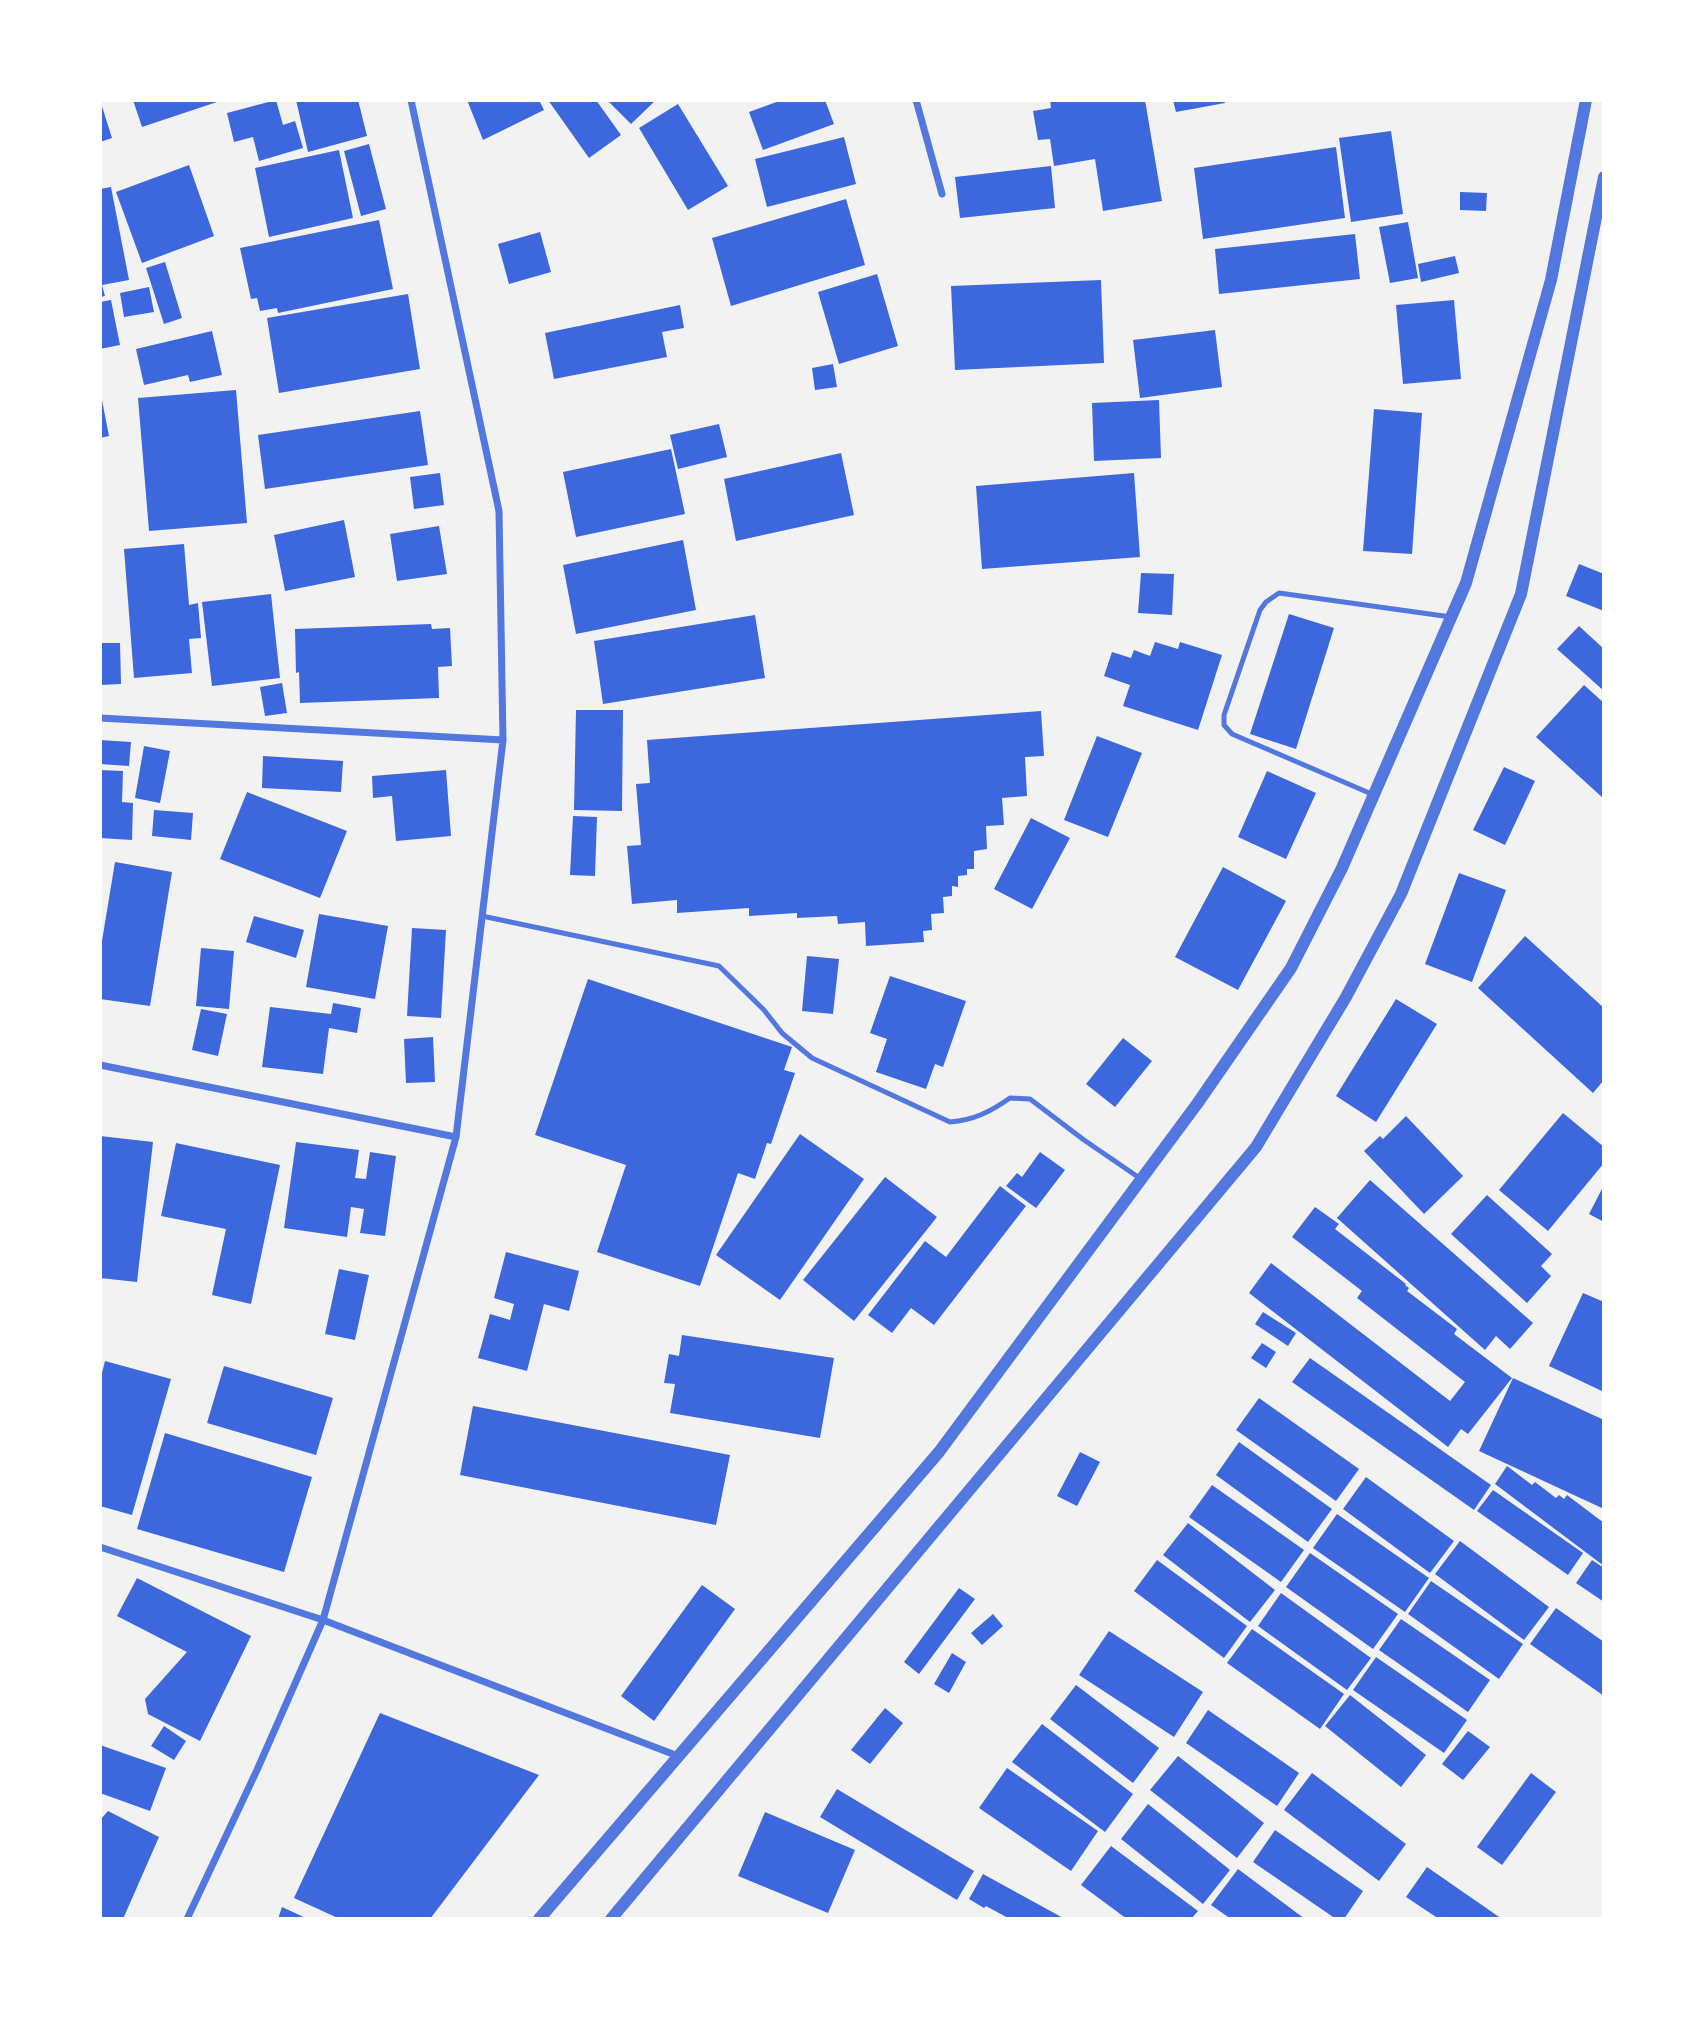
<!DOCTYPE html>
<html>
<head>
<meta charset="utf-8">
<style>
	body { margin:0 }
	#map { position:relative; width:1704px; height:2019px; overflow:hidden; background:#f2f2f2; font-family:"DejaVu Sans",sans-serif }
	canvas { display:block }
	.frame { position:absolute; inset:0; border:102px solid #fff; pointer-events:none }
</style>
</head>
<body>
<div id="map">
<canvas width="1704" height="2019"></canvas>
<div class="frame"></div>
</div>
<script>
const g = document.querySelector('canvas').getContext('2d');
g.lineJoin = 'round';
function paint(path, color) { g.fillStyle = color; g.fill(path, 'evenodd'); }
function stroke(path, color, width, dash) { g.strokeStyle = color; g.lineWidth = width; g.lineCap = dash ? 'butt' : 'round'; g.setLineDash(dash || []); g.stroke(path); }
paint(new Path2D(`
	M100,100L112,138L100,142Z
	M133,100H223L142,127Z
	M276,100L283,125L295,121L303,148L259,161L253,137L234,142L227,113Z
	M296,100H358L367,136L308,152Z
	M467,100H539L544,110L483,140Z
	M548,100H596L621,135L589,158Z
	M607,100H656L631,124Z
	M782,100H825L834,124L763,150L749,112Z
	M1050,100H1145L1162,201L1103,211L1095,159L1054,166L1050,139L1038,140L1033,111L1051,108Z
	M1173,100H1224L1225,103L1176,112Z
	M678,104L728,186L688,210L639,128Z
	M1391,131L1403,214L1351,222L1339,138Z
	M844,137L856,184L767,207L755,159Z
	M369,144L386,209L361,216L344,151Z
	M1336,147L1345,218L1203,239L1194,168Z
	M339,150L353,218L269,237L255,168Z
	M189,165L214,236L142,263L116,192Z
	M1051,166L1055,208L960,218L955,177Z
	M111,187L129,280L102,285L105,296L100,297V189Z
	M1460,192L1487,193L1486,211L1460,210Z
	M846,199L865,265L731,306L712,238Z
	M379,220L393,289L278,313L277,308L260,311L257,298L251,299L240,248Z
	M1408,222L1418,278L1390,283L1379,227Z
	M540,232L551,272L509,284L498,244Z
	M1355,234L1360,279L1219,294L1215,249Z
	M1455,256L1459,273L1421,282L1418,264Z
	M165,262L182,318L164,324L146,268Z
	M877,274L898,346L839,364L818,292Z
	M1101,280L1104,363L955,370L951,286Z
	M149,287L154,312L124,317L120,293Z
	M408,294L420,369L279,393L267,318Z
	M111,300L120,345L100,349V302Z
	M1454,300L1461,379L1403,384L1396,305Z
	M680,305L684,328L662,332L667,357L554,379L545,333Z
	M1215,330L1222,387L1140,398L1133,340Z
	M212,331L222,375L190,382L188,375L144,385L136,349Z
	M833,364L837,387L815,390L812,368Z
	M100,390L109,436L100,438Z
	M236,390L247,523L149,531L138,398Z
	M1159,400L1161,458L1094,461L1092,403Z
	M1374,409L1422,413L1412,554L1363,551Z
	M420,411L428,465L265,489L258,435Z
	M719,424L727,457L678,469L670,435Z
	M671,449L685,514L576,537L563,472Z
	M841,453L854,515L736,541L724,479Z
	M440,473L444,505L414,509L410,477Z
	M1134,473L1140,557L982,569L976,486Z
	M344,520L355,577L285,591L274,535Z
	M439,526L447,574L397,581L390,534Z
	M683,540L696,610L576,634L563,565Z
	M184,544L189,605L198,603L201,638L189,639L192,673L134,678L124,549Z
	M1579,564L1604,574V611L1566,596Z
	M1141,573L1174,574L1172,615L1138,613Z
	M271,594L280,678L212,686L202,602Z
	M1289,614L1334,628L1296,749L1250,734Z
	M755,615L765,678L603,704L594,641Z
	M431,624L432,629L450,628L452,666L438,667L439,698L300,703L299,672L296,673L295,629Z
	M1579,626L1604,649V691L1557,649Z
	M1155,642L1178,649L1180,642L1222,655L1198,730L1123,706L1130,685L1104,676L1112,652L1131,658L1134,650L1150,656Z
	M100,643H120L121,684L100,685Z
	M282,683L287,713L265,716L260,687Z
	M1584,685L1604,703V799L1536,737Z
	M576,710H623L622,811L574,810Z
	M1041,711L1044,756L1025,757L1027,796L1002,798L1004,825L986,826L987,849L974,851V869H967V875L958,876V887L952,886V896L943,897L944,913L931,914L932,930L923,931L924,942L866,946L865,922L838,924L837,916L797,918V913L749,916V908L677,913V900L632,904L627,846L641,845L636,784L650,783L647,740Z
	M1097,736L1142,753L1108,837L1064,820Z
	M100,740L131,742L129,766L100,764Z
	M144,746L170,751L160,803L135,798Z
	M263,756L343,761L341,792L262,788Z
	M1504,767L1535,781L1505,845L1473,830Z
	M100,770L123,771L122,802L133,803L132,840L100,838Z
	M446,770L451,836L396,841L392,796L373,798L372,776Z
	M1267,771L1316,793L1286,859L1238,837Z
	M247,792L347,831L320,898L220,859Z
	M154,810L193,813L191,840L152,836Z
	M573,816L597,817L595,876L570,875Z
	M1031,818L1070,838L1032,909L994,889Z
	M115,862L172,872L150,1006L100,999V953Z
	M1223,867L1286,901L1238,990L1175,957Z
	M1459,873L1506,890L1472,982L1425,964Z
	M319,914L388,926L375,999L306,987Z
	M254,916L304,930L296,958L246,942Z
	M412,928L446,930L441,1018L407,1016Z
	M1525,936L1604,1008V1080L1593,1093L1478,988Z
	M201,948L234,951L229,1009L196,1006Z
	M807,956L839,959L833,1014L802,1011Z
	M890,976L966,1001L943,1067L935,1064L926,1089L876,1072L887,1039L870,1033Z
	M588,979L792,1047L784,1070L795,1073L771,1144L767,1143L755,1179L738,1173L700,1286L597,1252L626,1165L535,1135Z
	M1396,999L1437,1024L1376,1122L1336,1096Z
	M333,1003L361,1008L357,1033L329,1028L323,1074L262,1067L270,1007L331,1014Z
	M201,1009L227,1014L218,1056L192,1050Z
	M433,1037L435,1082L406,1083L404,1039Z
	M1123,1038L1152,1061L1115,1107L1086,1084Z
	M1563,1113L1604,1147V1163L1548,1231L1499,1190Z
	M1406,1116L1463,1176L1424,1214L1364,1151L1380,1136L1383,1139Z
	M800,1134L864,1179L780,1300L716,1255Z
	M100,1136L153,1142L137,1282L100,1278Z
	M296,1142L359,1150L355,1178L366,1179L370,1152L396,1156L385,1236L360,1233L364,1209L351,1207L347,1237L284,1228Z
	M176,1143L280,1165L251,1304L212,1295L226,1229L161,1216Z
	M1040,1152L1065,1170L1036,1208L1006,1186L1017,1173L1022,1177Z
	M885,1177L937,1217L854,1321L803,1280Z
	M1370,1180L1533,1323L1510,1349L1496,1336L1485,1350L1337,1218Z
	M1604,1185V1222L1589,1214Z
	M1000,1186L1026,1206L934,1325L911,1308L892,1333L868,1315L925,1241L946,1257Z
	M1487,1195L1552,1254L1541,1266L1551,1276L1527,1303L1451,1234Z
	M1315,1207L1339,1224L1335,1229L1406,1284L1405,1285L1409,1288L1407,1291L1457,1329L1454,1334L1512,1378L1468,1434L1461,1429L1448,1447L1249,1293L1271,1263L1450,1401L1465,1382L1357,1298L1362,1291L1292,1237Z
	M506,1252L579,1271L569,1311L544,1304L527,1371L478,1358L490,1314L510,1320L514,1304L494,1298Z
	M339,1269L369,1275L355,1340L325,1334Z
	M1583,1293L1604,1302V1392L1549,1366Z
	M1263,1312L1296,1333L1288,1346L1255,1324Z
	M682,1335L834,1358L820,1438L670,1413L675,1384L664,1383L669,1354L679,1356Z
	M1262,1343L1276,1352L1266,1368L1251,1358Z
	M1310,1358L1491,1485L1474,1510L1292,1382Z
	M105,1361L171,1379L132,1515L100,1506V1381Z
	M224,1366L333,1398L316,1455L207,1423Z
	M1513,1378L1604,1420V1509L1479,1451Z
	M1259,1398L1359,1469L1336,1501L1236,1430Z
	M473,1406L730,1455L716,1525L460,1475Z
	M165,1433L312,1477L284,1572L137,1529Z
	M1239,1442L1332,1509L1308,1542L1216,1475Z
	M1080,1452L1100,1462L1077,1506L1057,1496Z
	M1507,1466L1532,1485L1535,1482L1556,1498L1559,1495L1564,1499L1567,1495L1604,1523V1566L1495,1484Z
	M1366,1477L1454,1541L1430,1573L1343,1509Z
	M1212,1485L1304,1550L1281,1582L1189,1517Z
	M1493,1490L1583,1553L1568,1575L1477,1511Z
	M1337,1514L1429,1578L1405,1612L1313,1548Z
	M1188,1523L1275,1590L1250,1622L1163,1555Z
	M1460,1541L1549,1607L1524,1640L1435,1574Z
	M1310,1553L1398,1614L1373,1649L1286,1587Z
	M1157,1560L1247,1626L1224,1658L1134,1591Z
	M1592,1560L1604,1568V1602L1576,1583Z
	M137,1578L251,1636L200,1741L148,1714L145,1699L187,1652L117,1616Z
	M1431,1581L1523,1644L1499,1679L1408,1614Z
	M702,1585L735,1609L654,1721L621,1696Z
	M959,1588L975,1599L919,1674L904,1662Z
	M1281,1593L1371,1658L1347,1690L1258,1626Z
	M1556,1608L1604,1642V1696L1530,1644Z
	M993,1614L1003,1626L982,1645L971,1633Z
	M1401,1619L1490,1680L1468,1712L1379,1650Z
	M1252,1629L1344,1694L1320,1729L1227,1663Z
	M1109,1631L1203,1692L1174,1737L1079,1675Z
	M952,1653L966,1662L949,1693L934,1684Z
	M1376,1657L1467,1720L1444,1753L1353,1690Z
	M1076,1685L1159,1748L1133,1783L1050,1719Z
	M1350,1695L1426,1755L1401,1787L1325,1726Z
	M885,1708L903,1723L870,1764L851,1750Z
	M1208,1710L1299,1773L1277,1806L1186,1743Z
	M380,1713L539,1775L430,1919H340L294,1898Z
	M1042,1724L1133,1794L1105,1832L1012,1762Z
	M164,1726L186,1741L174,1760L151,1746Z
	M1468,1731L1490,1747L1463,1780L1442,1764Z
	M100,1745L166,1768L150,1811L100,1793Z
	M1178,1756L1264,1823L1237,1858L1150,1790Z
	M1007,1768L1098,1831L1071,1871L979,1808Z
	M1312,1773L1406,1844L1379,1881L1284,1810Z
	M1531,1773L1556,1792L1502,1865L1477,1847Z
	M837,1789L974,1871L957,1900L820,1817Z
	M1148,1804L1230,1870L1203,1904L1121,1839Z
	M108,1811L159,1837L123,1919H100V1820Z
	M765,1812L855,1850L828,1913L738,1876Z
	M1275,1830L1363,1891L1344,1919H1336L1253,1862Z
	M1111,1846L1198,1911L1191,1919H1127L1081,1885Z
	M1427,1867L1502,1919H1439L1406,1897Z
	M1238,1869L1305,1919H1231L1211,1905Z
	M983,1874L1065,1919H1010L986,1906L984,1908L969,1899Z
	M282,1907L308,1919H278Z`), '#3d67dc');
stroke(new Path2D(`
	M1374,795L1232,734L1224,725V715L1260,610L1266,602L1279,593L1451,617
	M482,916L719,966L764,1010L782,1033L812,1058L950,1122C974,1120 990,1112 1010,1098L1030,1099L1084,1140L1141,1179`), '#5277de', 5);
stroke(new Path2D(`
	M916,100L942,194
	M100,718L503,740
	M100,1065L456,1137
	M100,1547L323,1620L678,1756
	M187,1919L257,1770L323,1620L456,1137L503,740L499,511L411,100`), '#5277de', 7);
stroke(new Path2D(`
	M539,1919L939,1452L1197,1104L1291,968L1342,868L1466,583L1551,280L1586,100
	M611,1919L1256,1147L1346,997L1401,894L1521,594L1604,177`), '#5277de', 12);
</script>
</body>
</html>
